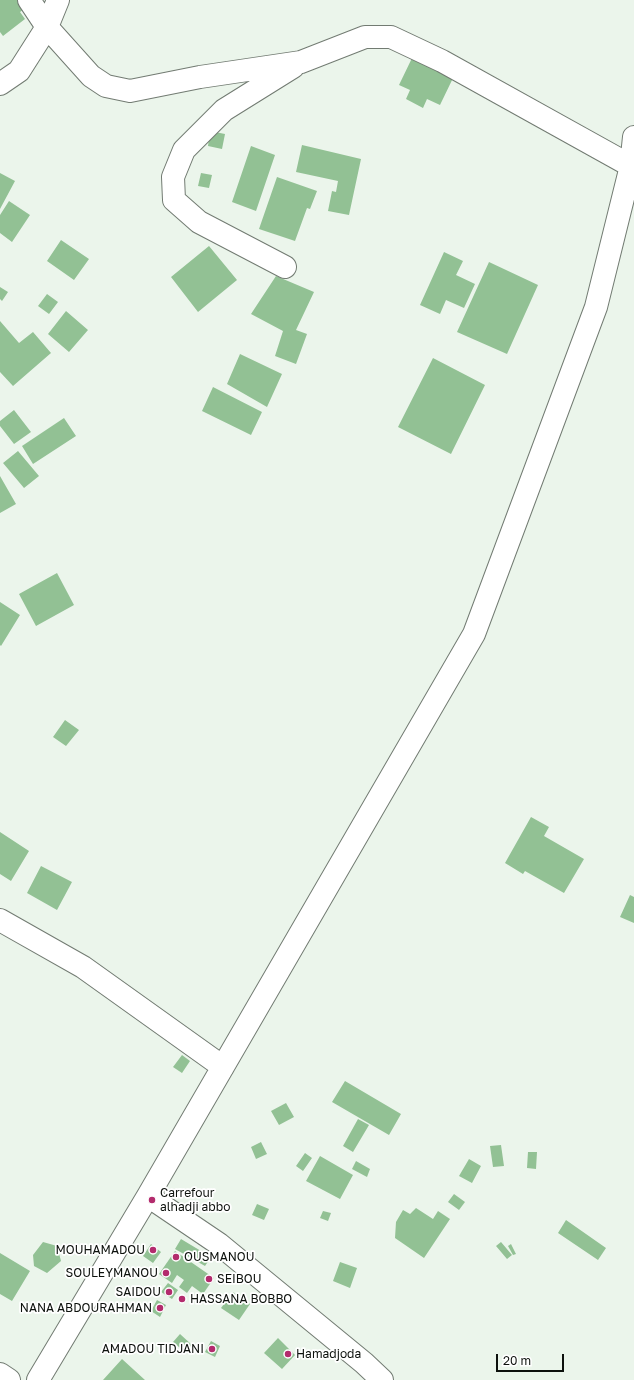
<!DOCTYPE html>
<html>
<head>
<meta charset="utf-8">
<style>
	body { margin:0 }
	#map { position:relative; width:634px; height:1380px; overflow:hidden; background:#ebf5eb; font-family:"Golos Text",sans-serif }
	canvas { display:block }
	.scale { position:absolute; left:496px; top:1354px; width:68px; height:18px; box-sizing:border-box; border:2px solid #0d110d; border-top:0; padding-left:5px; font-size:12px; line-height:14px; white-space:nowrap; color:#0d110d; -webkit-text-stroke:3px #fff; paint-order:stroke }
</style>
</head>
<body>
<div id="map">
<canvas width="634" height="1380"></canvas>
<div class="scale">20 m</div>
</div>
<script>
const g = document.querySelector('canvas').getContext('2d');
g.lineJoin = 'round';
function paint(path, color) { g.fillStyle = color; g.fill(path, 'evenodd'); }
function stroke(path, color, width, dash) { g.strokeStyle = color; g.lineWidth = width; g.lineCap = dash ? 'butt' : 'round'; g.setLineDash(dash || []); g.stroke(path); }
function write(font, color, halo, rows, align = 'center') {
  g.font = font + ' "Golos Text",sans-serif'; g.lineWidth = 3.5; g.setLineDash([]); g.textBaseline = 'middle'; g.strokeStyle = halo; g.fillStyle = color; for (const [text, x, y, turn = 0] of rows) {
    g.save(); g.translate(x, y); g.rotate((+turn || 0) * Math.PI / 180); g.textAlign = isNaN(turn) ? turn : align; if (halo) g.strokeText(text, 0, 0); g.fillText(text, 0, 0); g.restore();
  }
}
paint(new Path2D(`
	M0,0H21L27,7L20,12L25,19L3,36L0,32Z
	M413,56L454,76L440,105L427,99L423,108L406,99L410,90L399,85Z
	M210,131L225,134L222,149L208,146Z
	M302,145L361,159L349,215L328,211L332,191L336,192L338,181L296,172Z
	M251,146L275,155L256,211L232,202Z
	M0,173L15,181L0,209Z
	M201,173L212,175L209,188L198,186Z
	M277,177L317,191L310,209L307,208L295,241L259,229Z
	M9,201L30,215L12,242L0,233V215Z
	M61,240L89,259L74,280L47,261Z
	M209,246L237,280L198,312L171,277Z
	M444,252L463,261L456,275L475,284L464,308L446,300L440,314L420,305Z
	M489,262L538,285L507,354L457,332Z
	M276,276L314,292L296,330L307,334L296,364L275,356L283,331L251,314Z
	M0,287L8,292L2,301L0,299Z
	M47,294L58,302L49,314L38,306Z
	M66,311L88,330L69,352L48,334Z
	M0,321L19,343L33,332L51,353L13,386L0,372Z
	M240,354L282,374L267,407L227,384Z
	M433,358L485,385L451,454L398,427Z
	M213,387L262,412L251,435L202,411Z
	M14,410L31,432L14,444L0,426V421Z
	M64,418L76,436L33,464L22,446Z
	M18,451L39,476L24,488L3,463Z
	M0,476L16,504L0,513Z
	M57,573L74,605L36,626L19,594Z
	M0,602L20,615L1,646L0,645Z
	M65,720L79,730L66,746L53,737Z
	M531,817L549,827L544,836L584,859L564,893L525,871L523,874L505,863Z
	M0,832L29,851L11,881L0,874Z
	M41,866L72,882L57,910L27,893Z
	M630,895L634,897V923L620,917Z
	M182,1055L190,1061L182,1073L173,1067Z
	M345,1081L401,1114L389,1135L332,1102Z
	M286,1103L294,1117L279,1125L271,1111Z
	M358,1119L369,1125L353,1152L343,1146Z
	M261,1142L267,1154L256,1159L251,1147Z
	M501,1145L504,1166L493,1167L490,1146Z
	M528,1152H537L536,1169L527,1168Z
	M305,1153L312,1158L303,1171L296,1166Z
	M320,1156L353,1175L340,1199L306,1181Z
	M469,1159L481,1166L472,1183L459,1176Z
	M356,1161L370,1169L367,1177L352,1169Z
	M454,1194L465,1202L459,1210L448,1202Z
	M257,1204L269,1209L264,1220L252,1215Z
	M416,1208L433,1219L438,1211L450,1219L424,1258L395,1238L396,1222L403,1210L410,1214Z
	M323,1211L331,1213L328,1221L320,1218Z
	M566,1220L606,1248L598,1260L558,1233Z
	M181,1239L211,1257L205,1266L175,1249Z
	M43,1242L57,1246L61,1261L47,1273L34,1266L33,1255Z
	M501,1242L512,1255L507,1259L496,1246Z
	M151,1244L161,1252L153,1263L143,1256Z
	M511,1244L516,1254L513,1255L508,1246Z
	M175,1251L214,1278L203,1294L192,1286L187,1293L179,1287L184,1280L177,1275L172,1283L159,1274Z
	M0,1253L30,1271L12,1301L0,1294Z
	M340,1262L357,1268L350,1288L333,1281Z
	M168,1283L178,1290L172,1299L161,1292Z
	M233,1292L250,1304L239,1320L221,1308Z
	M157,1300L166,1305L160,1317L151,1311Z
	M180,1334L192,1345L185,1352L173,1342Z
	M278,1338L295,1355L282,1369L264,1353Z
	M211,1341L220,1346L215,1357L205,1352Z
	M122,1359L145,1380H103Z`), '#92c194');
const minor = new Path2D(`
	M29,0L47,27L91,76L106,86L130,91L200,77L301,62L365,37H391L442,61L631,166
	M0,84L19,71L47,27L58,0
	M285,267L199,222L174,200L173,177L184,150L224,110L293,67
	M0,920L83,967L223,1067
	M148,1196L219,1244L364,1363L382,1380
	M0,1374L9,1380
	M38,1380L148,1196L474,634L596,307L631,166L634,137`);
stroke(minor, '#727b72', 24);
stroke(minor, '#fff', 22);
for (const [x, y, r, color] of [
	[152,1200,4,"#b32b6d"],
	[153,1250,4,"#b32b6d"],
	[176,1257,4,"#b32b6d"],
	[166,1273,4,"#b32b6d"],
	[209,1279,4,"#b32b6d"],
	[169,1292,4,"#b32b6d"],
	[182,1299,4,"#b32b6d"],
	[160,1308,4,"#b32b6d"],
	[212,1349,4,"#b32b6d"],
	[288,1354,4,"#b32b6d"]
]) { const dot = new Path2D(); dot.arc(x, y, r, 0, 2 * Math.PI); g.fillStyle = color; g.fill(dot); stroke(dot, '#fff', 1.5); }
write('12px', '#0d110d', '#fff', [
	["Carrefour",160,1193],
	["alhadji abbo",160,1207],
	["MOUHAMADOU",145,1250,"right"],
	["OUSMANOU",184,1257],
	["SOULEYMANOU",158,1273,"right"],
	["SEIBOU",217,1279],
	["SAIDOU",161,1292,"right"],
	["HASSANA BOBBO",190,1299],
	["NANA ABDOURAHMAN",152,1308,"right"],
	["AMADOU TIDJANI",204,1349,"right"],
	["Hamadjoda",296,1354]
], 'left');
</script>
</body>
</html>
